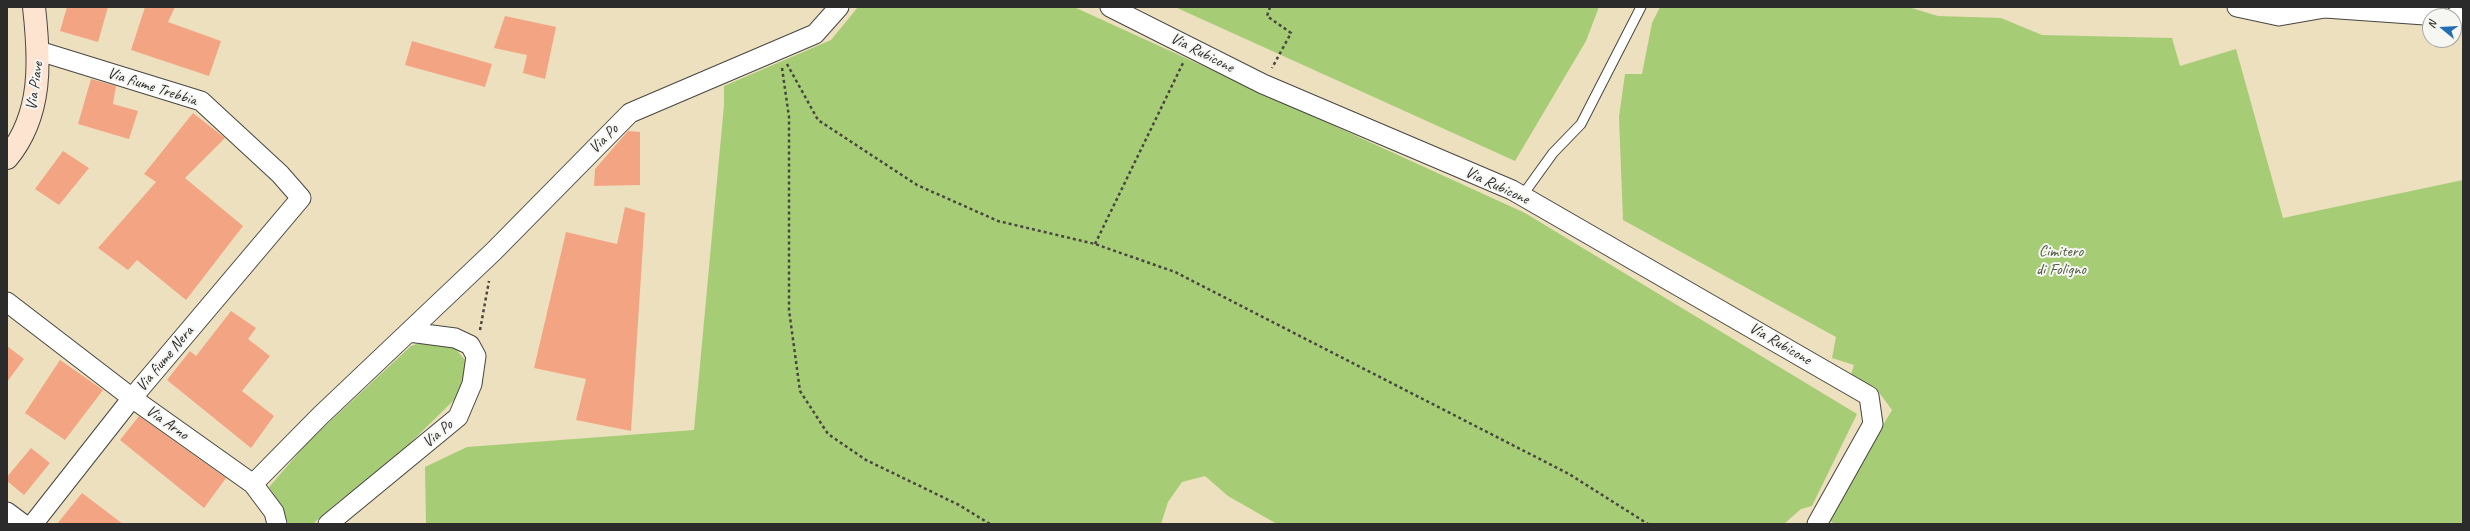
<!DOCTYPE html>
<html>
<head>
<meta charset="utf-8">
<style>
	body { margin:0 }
	#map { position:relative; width:2470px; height:531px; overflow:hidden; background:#ece0bf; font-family:Caveat,sans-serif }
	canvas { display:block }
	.frame { position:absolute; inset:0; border:8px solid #2b2b2b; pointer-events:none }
	.north { position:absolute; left:2422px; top:8px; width:40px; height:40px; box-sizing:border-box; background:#f6f6f2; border:1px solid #a5a5a2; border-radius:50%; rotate:288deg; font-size:11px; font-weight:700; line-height:16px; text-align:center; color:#2b2b2b }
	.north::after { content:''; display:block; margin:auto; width:14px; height:18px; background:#1f6fb2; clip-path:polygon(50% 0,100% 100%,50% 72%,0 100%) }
</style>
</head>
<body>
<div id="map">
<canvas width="2470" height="531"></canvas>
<div class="frame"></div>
<div class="north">N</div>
</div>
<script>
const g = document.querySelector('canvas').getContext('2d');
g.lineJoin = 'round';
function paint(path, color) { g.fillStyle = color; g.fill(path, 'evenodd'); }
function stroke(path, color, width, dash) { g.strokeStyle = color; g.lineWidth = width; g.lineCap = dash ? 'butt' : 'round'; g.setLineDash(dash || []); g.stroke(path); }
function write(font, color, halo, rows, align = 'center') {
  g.font = font + ' Caveat,sans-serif'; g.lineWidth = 4; g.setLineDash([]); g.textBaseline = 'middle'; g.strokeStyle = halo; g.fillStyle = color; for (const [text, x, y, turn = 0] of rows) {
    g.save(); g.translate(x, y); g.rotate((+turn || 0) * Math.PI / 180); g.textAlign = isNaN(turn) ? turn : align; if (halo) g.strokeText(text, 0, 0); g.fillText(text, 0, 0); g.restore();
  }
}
paint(new Path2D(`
	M858,7H1074L1525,213L1857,414L1812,506L1801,509L1784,524H1277L1228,496L1205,476L1182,482L1168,502L1161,524H426L425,467L467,447L694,430L724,105V86L831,40Z
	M1175,7H1599L1586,41L1515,161Z
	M1660,7H1908L1938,16L2001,18L2042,35L2172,38L2180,66L2236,49L2283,218L2463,180V524H1834L1828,518L1892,410L1875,387L1850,377L1854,365L1832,358L1836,337L1623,220L1619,117L1625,74H1642L1652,23Z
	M433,338L452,345L466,361L467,374L456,398L393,460L338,502L313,524H289L269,487L310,440L411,346Z`), '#a7cc76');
paint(new Path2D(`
	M67,7H108L98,42L60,31Z
	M145,7H175L168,22L221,41L209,76L131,50Z
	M505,16L556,27L545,79L523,73L527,55L494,48Z
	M412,41L492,64L485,87L405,65Z
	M91,79L116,86L113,104L138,111L129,139L78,124Z
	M193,113L225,138L185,178L243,226L186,300L137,260L128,270L98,248L156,182L144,174Z
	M628,131L640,132V185L594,186L595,169Z
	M63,151L89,168L59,205L35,189Z
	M625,207L645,213L631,431L576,420L586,379L534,368L566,232L617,244Z
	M231,311L256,328L248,339L270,356L242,391L274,416L251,448L167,380L190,351L196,356Z
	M7,346L24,359L7,382Z
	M60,360L103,390L65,440L25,413Z
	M139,416L226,478L204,508L120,440Z
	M31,448L50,463L24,495L7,481V477Z
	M82,493L123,524H57Z`), '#f3a583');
const lane = new Path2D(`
	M1522,196L1553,153L1581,124L1641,7`);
const street = new Path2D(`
	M1110,7L1263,84L1512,190L1869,396L1873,424L1817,524
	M2237,7L2279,16L2325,8L2439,16
	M2454,17L2463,18
	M7,302L132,398L253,484L274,512L277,524
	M253,484L320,416L494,251L630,113L815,34L839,7
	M7,512L23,524
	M33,524L132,398L301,198L280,174L201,101L39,51
	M328,524L458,417L472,384L476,356L470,345L455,338L409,332`);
const secondary = new Path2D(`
	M7,158C43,115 40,60 34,7`);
stroke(lane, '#484641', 11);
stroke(street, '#484641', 21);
stroke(secondary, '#484641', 24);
stroke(new Path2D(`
	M1270,7L1267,16L1291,33L1272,68
	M787,64L818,120L917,185L998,221L1095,244L1175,272L1569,474L1648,524
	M782,68L789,117V310L800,391L828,434L866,460L959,505L990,524
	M1095,244L1183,63
	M480,330L489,281`), '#484641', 2.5, [3, 3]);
stroke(lane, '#fff', 9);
stroke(street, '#fff', 19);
stroke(secondary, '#fde4d1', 22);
write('16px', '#2b2b2b', '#f6f6f2', [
	["Via Rubicone",1202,53,27],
	["Via Piave",35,86,-82],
	["Via fiume Trebbia",152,87,18],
	["Via Po",604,139,-45],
	["Via Rubicone",1497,186,25],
	["Via Rubicone",1780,344,30],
	["Via fiume Nera",165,359,-50],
	["Via Arno",167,423,35],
	["Via Po",438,434,-40]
]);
write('16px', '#505b42', '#f6f6f2', [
	["Cimitero",2061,252],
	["di Foligno",2061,270]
]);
</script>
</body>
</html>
